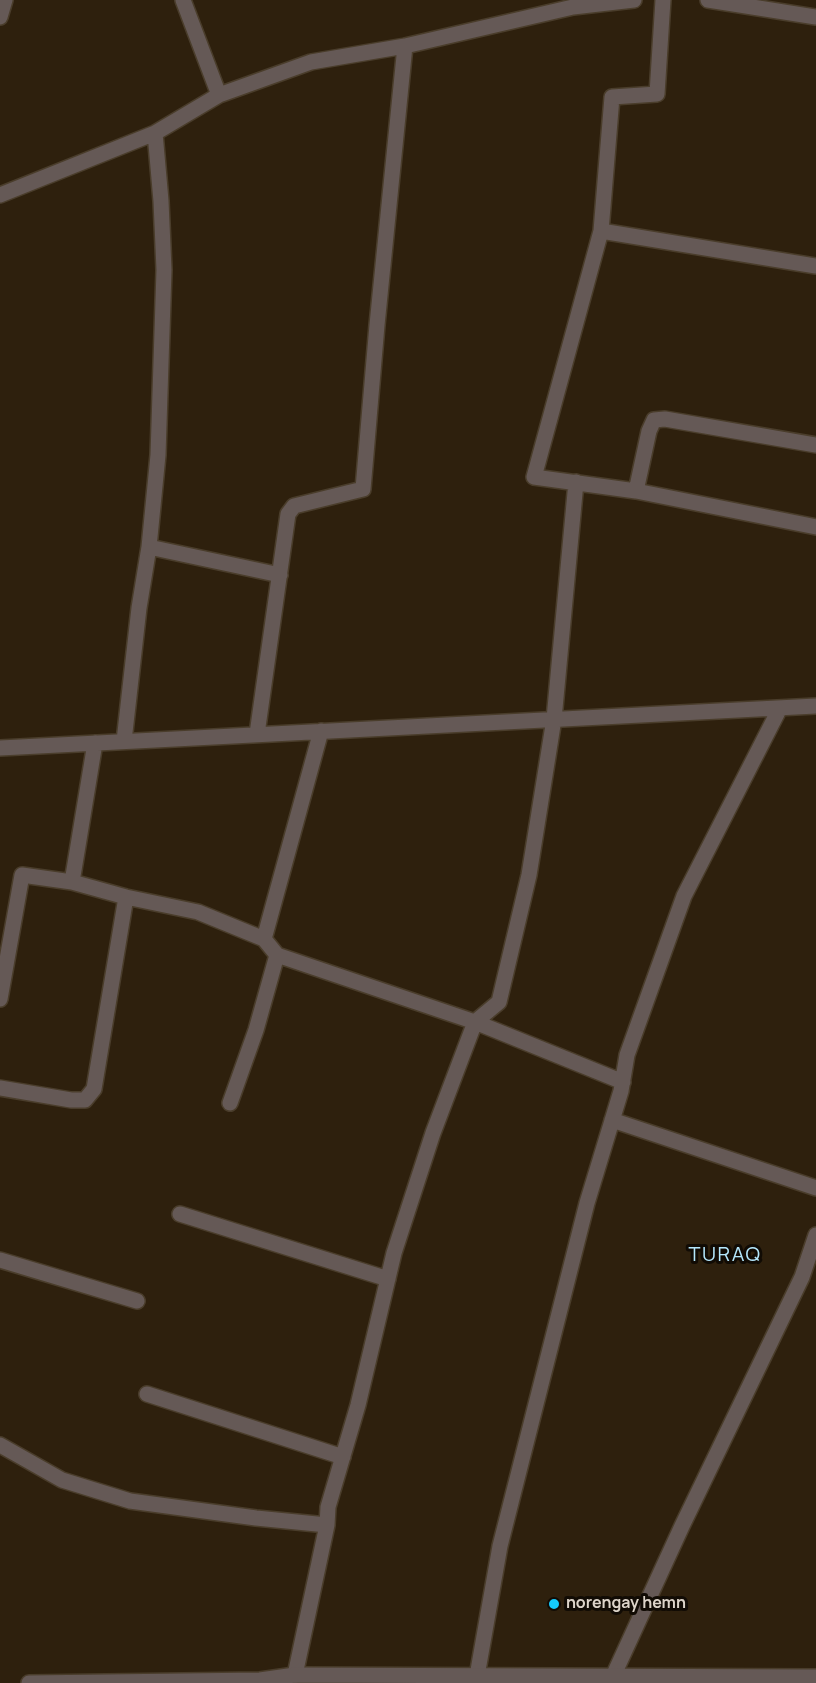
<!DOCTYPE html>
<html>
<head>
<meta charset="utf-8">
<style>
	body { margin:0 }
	canvas { display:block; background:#2e200d }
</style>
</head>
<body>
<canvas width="816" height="1683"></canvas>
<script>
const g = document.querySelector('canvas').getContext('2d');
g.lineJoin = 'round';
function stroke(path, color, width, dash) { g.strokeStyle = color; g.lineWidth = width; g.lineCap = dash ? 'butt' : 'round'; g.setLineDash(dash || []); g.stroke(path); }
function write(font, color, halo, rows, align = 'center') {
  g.font = font + ' Manrope,sans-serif'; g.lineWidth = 6; g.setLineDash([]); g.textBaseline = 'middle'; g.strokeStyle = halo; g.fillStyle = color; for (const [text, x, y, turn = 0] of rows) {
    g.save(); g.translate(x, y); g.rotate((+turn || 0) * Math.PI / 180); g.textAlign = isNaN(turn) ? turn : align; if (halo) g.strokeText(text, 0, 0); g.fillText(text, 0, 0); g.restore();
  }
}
const minor = new Path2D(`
	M183,0L219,95
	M663,0L657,94L612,97L601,231L534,477L636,491L816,527
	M708,0L816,17
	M0,17L5,0
	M0,195L155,133L219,95L311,62L405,46L573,7L634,0
	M601,231L816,266
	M636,491L649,431L654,420L665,419L816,445
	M149,547L280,575
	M257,734L288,514L294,506L363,489L377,325L405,46
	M124,741L139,608L149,547L158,455L164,270L161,201L155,133
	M0,748L816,706
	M72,882L95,743
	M264,939L321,731
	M0,999L22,875L72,882L126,897L198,912L264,939L277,955L475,1022L623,1082
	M0,1088L71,1100H85L94,1089L126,897
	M230,1103L256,1030L277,955
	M612,1120L816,1188
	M180,1214L388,1279
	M0,1260L137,1301
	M147,1394L343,1457
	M0,1445L62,1480L130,1501L256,1518L327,1525
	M295,1675L327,1525L328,1507L358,1405L394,1253L433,1133L475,1022L499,1002L529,875L554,719L576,482
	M477,1676L500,1546L587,1203L621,1091L627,1055L684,896L780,708
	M610,1683L682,1526L802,1277L816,1235`);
const tertiary = new Path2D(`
	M29,1683L260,1680L295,1675L816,1677`);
stroke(minor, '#4a3d2b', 18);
stroke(tertiary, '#4a3d2b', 18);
stroke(minor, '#655956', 15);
stroke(tertiary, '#655956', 15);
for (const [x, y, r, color] of [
	[554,1604,6,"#15cafb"]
]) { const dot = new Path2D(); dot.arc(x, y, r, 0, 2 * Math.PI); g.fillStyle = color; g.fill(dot); stroke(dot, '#110b04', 2); }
write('bold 16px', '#ddd4c9', '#110b04', [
	["norengay hemn",566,1604]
], 'left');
g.letterSpacing = '1.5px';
write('20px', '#b4e7fc', '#110b04', [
	["TURAQ",725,1255]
]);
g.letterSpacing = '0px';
</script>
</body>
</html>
